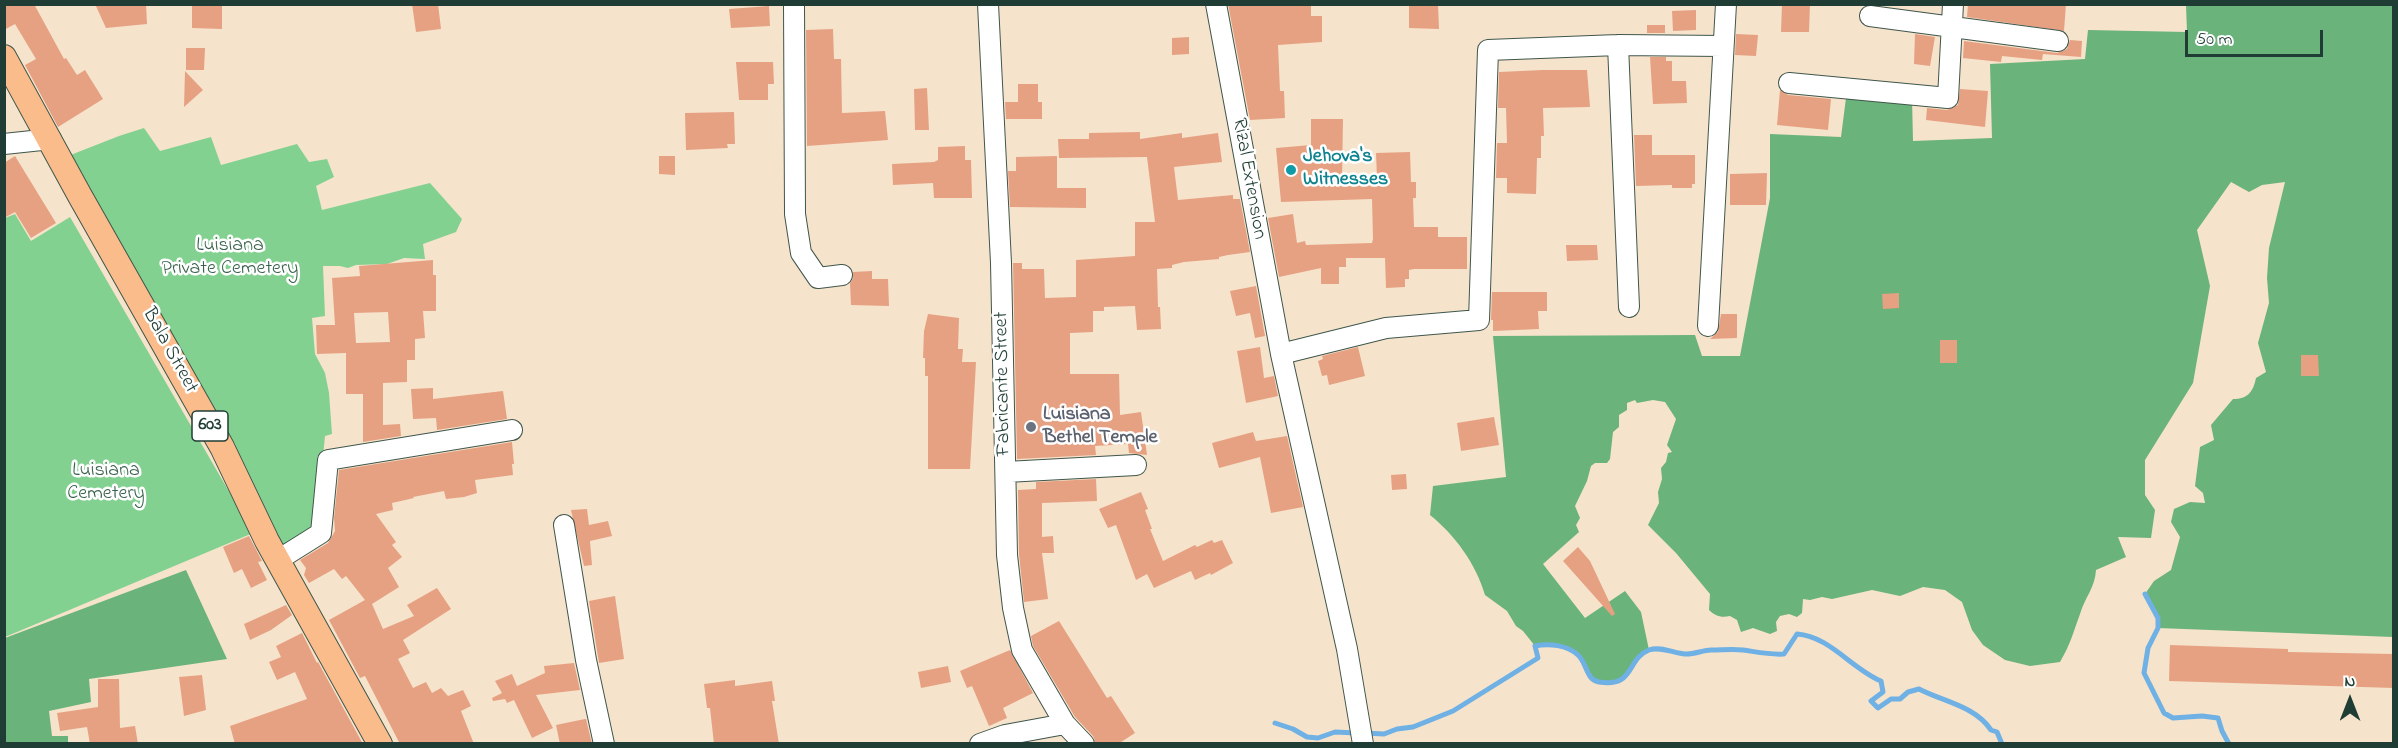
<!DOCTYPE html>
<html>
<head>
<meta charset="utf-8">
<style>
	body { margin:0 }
	#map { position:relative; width:2398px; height:748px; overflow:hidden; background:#f6e3cb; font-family:"Indie Flower",sans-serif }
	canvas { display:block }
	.frame { position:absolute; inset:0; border:6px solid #1f3d34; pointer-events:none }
	.north { position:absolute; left:2320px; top:670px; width:60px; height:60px; -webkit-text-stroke:4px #fff; paint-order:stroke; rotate:0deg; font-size:16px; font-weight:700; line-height:24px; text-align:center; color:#1f3d34 }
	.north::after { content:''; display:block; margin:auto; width:21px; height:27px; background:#1f3d34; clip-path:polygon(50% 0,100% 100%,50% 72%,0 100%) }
	.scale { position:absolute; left:2185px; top:30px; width:138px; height:27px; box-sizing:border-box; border:3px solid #1f3d34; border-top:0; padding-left:8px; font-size:18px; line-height:21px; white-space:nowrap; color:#1f3d34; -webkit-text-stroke:4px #fff; paint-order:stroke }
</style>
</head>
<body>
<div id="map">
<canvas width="2398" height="748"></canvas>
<div class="frame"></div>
<div class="north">N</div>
<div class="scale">50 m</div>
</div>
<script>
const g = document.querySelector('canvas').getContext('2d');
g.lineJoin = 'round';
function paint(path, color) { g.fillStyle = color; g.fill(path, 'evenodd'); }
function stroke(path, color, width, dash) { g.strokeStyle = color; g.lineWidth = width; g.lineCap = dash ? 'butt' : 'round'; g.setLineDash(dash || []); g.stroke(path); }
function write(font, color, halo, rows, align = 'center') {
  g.font = font + ' "Indie Flower",sans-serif'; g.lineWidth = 5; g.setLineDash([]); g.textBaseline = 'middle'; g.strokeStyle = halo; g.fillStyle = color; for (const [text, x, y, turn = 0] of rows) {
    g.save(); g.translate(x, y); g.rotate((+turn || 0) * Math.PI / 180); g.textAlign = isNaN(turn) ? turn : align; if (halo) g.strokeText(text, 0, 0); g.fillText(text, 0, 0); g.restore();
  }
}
paint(new Path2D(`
	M144,128L160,151L211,137L221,165L297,144L309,162L327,159L334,177L316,186L322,210L430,183L462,219L456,232L423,244L425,259L404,258L387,264L356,265L348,268L340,266H323L325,316L312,318L315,354L325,373L329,393L332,434L325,436L316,528L283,548L68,156L119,136Z
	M15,214L31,241L70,217L253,533L5,637V218Z`), '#83d190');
paint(new Path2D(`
	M2186,5H2393V637L2158,628V618L2145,594L2154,581L2171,570L2180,537L2171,522L2174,509L2190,502L2205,503L2203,493L2195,486L2200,447L2214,440L2211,425L2233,399C2248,399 2253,392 2256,378L2266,372L2258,343L2269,303L2267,278L2269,248L2285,182L2262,185L2249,192L2231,182L2197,230L2210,286L2193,383L2145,460V495L2155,510L2151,538L2118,537L2126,557L2096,570C2095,588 2085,597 2080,614C2073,633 2071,643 2060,662L2030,666L2005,660L1983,645L1972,630L1962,602L1945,590L1923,587L1900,596L1872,590L1832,599L1822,597L1810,600L1803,599L1802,613L1797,617L1789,614L1780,616L1776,622L1777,631L1770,634L1753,628L1741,632L1737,620L1730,616C1721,618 1715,616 1709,610L1710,594L1676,553L1648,525L1659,503L1658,492L1662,479L1661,468L1666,462L1668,453L1672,452L1667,445L1676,419L1665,402L1653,400L1637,403L1635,400L1627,403V410L1619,415V427L1613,432L1610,459L1607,463H1595L1591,466L1587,481L1575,506L1580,518L1576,525L1579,532L1543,564L1585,618L1625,591L1641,612L1649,650C1627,667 1629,686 1595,682C1589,677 1589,672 1586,665C1577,647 1553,642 1535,646L1523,631L1516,626L1507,611L1485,595C1476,564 1455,535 1430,515L1433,486L1506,477L1493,336L1695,335L1702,356H1740L1770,198V134L1841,137L1846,98L1912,99L1913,141L1992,138L1990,64L2085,59L2088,30L2187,32Z
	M186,570L227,659L89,679L91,702L49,711L52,736H68V743H5V638Z`), '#6ab37a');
stroke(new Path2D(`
	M2145,594L2158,618V628L2148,648L2144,673L2164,713L2173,718L2202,716L2218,718L2222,731L2229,744
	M1275,723L1293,729L1307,737L1318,738L1335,732L1356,733
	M1365,733L1384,734L1397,729L1413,727L1453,711L1538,658L1535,646C1549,643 1567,645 1578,655C1587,663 1586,680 1599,682C1635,688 1626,659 1649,650C1660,646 1674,653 1685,654C1693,655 1703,650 1711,650C1722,650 1733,649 1743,650C1757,652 1770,655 1784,654L1797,634C1829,636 1852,669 1881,681L1883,692L1871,701L1878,708L1891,699H1900L1908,692L1919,689C1944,702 1975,706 1991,730L1997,732L2002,744`), '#6fb1e4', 5);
paint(new Path2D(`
	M4,4H34L64,59L66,58L77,75L85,70L103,99L58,127L25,65L36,59L15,24L4,30Z
	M95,4H146L147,24L106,28Z
	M412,4H438L441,29L416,32Z
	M1228,4H1311V16H1322V42L1278,45L1280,91H1284L1285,118L1250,120Z
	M1409,4H1438L1439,29L1409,28Z
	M1782,4H1810L1809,32H1781Z
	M1968,4H2066L2064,31L1967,17Z
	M192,5H222V29L192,28Z
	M769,6L770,26L731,28L729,9Z
	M1696,10V30L1673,31L1672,11Z
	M1647,25H1665V33H1647Z
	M833,29L834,59H841L842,113L885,111L888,140L807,146L806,30Z
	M1736,34L1758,35L1756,56L1735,55Z
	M1915,34L1935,37L1930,66L1914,64Z
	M1189,37V54L1172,55V38Z
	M2070,40L2082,41L2081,57L2043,54L2042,60L2002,56L2001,62L1963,58L1964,41L2057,53L2067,49Z
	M186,48H205L204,70H186Z
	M1650,57H1666V61H1672V81H1686L1687,103L1653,104Z
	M736,62H773L774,84H768V100H739Z
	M1543,70H1587L1590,107L1543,108L1544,136H1541V158H1537L1536,194L1507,193V178H1496L1497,143H1507L1506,108H1498L1499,72Z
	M185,71L203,90L184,107Z
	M1018,84H1038V102H1042V119H1006L1005,102H1018Z
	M927,88L929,130H915L914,89Z
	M1960,89L1988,91L1985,127L1926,120L1927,108L1947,110L1958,105Z
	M1780,90L1788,95L1831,99L1828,130L1777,125Z
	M734,112L735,144H727L728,148L686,150L685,113Z
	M1311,119H1343L1342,178H1377L1376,153L1410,152L1411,182H1416V198H1413L1414,227H1438V237H1467V269H1414L1409,270V279H1405V287L1386,288L1385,258H1346V267H1339V284H1321V268L1279,277L1268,218L1293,214L1297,243L1305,241L1306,245L1372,243L1373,239L1372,199L1281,202L1276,148L1311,145Z
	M1140,132V139L1182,133V138L1218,133L1222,162L1174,167L1178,200L1233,195V199H1240L1250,252L1228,255L1219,257V259L1184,262L1172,265V268L1157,269L1158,307H1160L1161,329L1137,330L1135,306L1104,307V311H1093V332L1070,333V374H1119L1120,415L1141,412L1147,455L1129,453L1128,444L1095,446L1096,455L1017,459L1013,263H1022V269H1044L1045,298L1076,297V260L1135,256V222H1155L1147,157L1059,158L1058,139H1089V133Z
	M1634,135H1652V155H1695V184H1692V188H1672V185L1636,186Z
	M965,146V160H971L972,198H934L933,183L893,185L892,164L934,162L938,160V147Z
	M15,156L56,223L31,238L15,212L4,218V163Z
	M659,156H675V175L659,174Z
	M1057,156V188H1086V208L1010,207L1008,171H1016V157Z
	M1767,173L1766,205H1730V174Z
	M1566,245H1597L1598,260L1567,261Z
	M433,260V275H436V311H423L425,338L415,339V360H407V382L383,383V425L400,424L401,436L363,442V394H346V353L317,354L316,325H335L332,278L360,276L359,266ZM388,312L390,342L356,343L354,313Z
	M872,271V279H888L889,306L851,305L850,283L853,279V272Z
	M1256,286L1265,336L1255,338L1250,313L1236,316L1230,291Z
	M1492,292H1547V311H1538L1539,329L1493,331V320H1491Z
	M1899,293V308L1883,309L1882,294Z
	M928,314L959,318L958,349H963L962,362H976L970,469H928V376H925V358H923L924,331Z
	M1721,314H1737V338L1710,339L1718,332Z
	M1940,340H1957V363H1940Z
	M1260,347L1264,378L1274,376L1278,396L1246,403L1237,351Z
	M1358,347L1365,376L1329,385L1327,375L1322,376L1318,361L1323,359L1322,356Z
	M2301,355H2318L2319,376H2301Z
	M433,388V399L503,391L507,419L437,430L436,418L413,419L411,389Z
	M1494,417L1499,445L1461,451L1457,423Z
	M1253,432L1256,441L1287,436L1303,507L1271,513L1260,457L1219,468L1212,443Z
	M512,442L514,464H512L513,475L475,480L477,493L464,497L446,499L444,491L413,497L414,498L392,503L393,510L376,514L396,542L392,545L402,557L388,568L399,587L372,604L383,629L414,616L407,605L437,588L451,609L403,640L410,653L398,659L413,688L426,682L432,693L441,688L448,696L463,690L471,706L461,711L474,744H400L365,676L360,678L329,620L365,600L346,576L342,579L334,569L309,583L304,575L306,568L300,560L328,543L335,531L334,518L339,470Z
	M1406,474L1407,489L1392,490L1391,475Z
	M1096,479L1097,501L1042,503V537L1053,536L1054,553H1042L1048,599L1024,602L1019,554L1018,490L1036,489V482Z
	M1141,492L1148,509L1145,510L1152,529H1150L1163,561L1195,545L1197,547L1212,540L1214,543L1222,540L1233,563L1211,575L1210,573L1195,580L1191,571L1154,588L1147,574L1136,580L1116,525L1108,528L1099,509Z
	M587,509L589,525L608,521L612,536L590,541L592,565L584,566L571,510Z
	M249,536L262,561L258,562L267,580L251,588L242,569L234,573L223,547Z
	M1578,547L1590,561L1615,614L1612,616L1563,561Z
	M615,596L624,659L599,663L589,601Z
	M286,605L292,615L271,630L250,640L244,624Z
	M1059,621L1107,698L1111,696L1135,733L1118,744H1096L1093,736L1075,717L1033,646L1031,636Z
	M302,633L317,663L318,662L363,744H235L230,726L307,699L295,672L277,680L269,662L281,657L276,646Z
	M2170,645L2288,649V652L2394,654V688L2169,681Z
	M1010,650L1033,693L1003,708L1007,718L989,726L972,686L967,688L960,671Z
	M574,663L580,690L536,695L553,728L532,738L514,700L507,703L505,699L493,701L492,698L502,693L495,681L512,674L517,686L545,673L544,666Z
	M948,666L951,682L921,688L918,672Z
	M202,675L206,710L184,716L179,677Z
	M98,679H119L120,728L135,726L138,744H90L87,727L60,731L57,713L98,707Z
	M735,680V686L772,681L775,701H772L779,744H714L710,708H707L704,684Z
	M585,719H586L592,744H560L556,725Z`), '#e6a183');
const minor = new Path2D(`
	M794,4L795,214L801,253L818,278L842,275
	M988,4L1001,263L1007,555L1013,608L1022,650L1065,724L1084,744
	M1216,4L1281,354L1347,649L1363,744
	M1870,16L2058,41
	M1618,45L1629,307
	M1789,83L1948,98L1953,4
	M4,144L51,139
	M1708,326L1726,4
	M1281,354L1386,328L1479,320L1488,50L1618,45L1723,46
	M1006,472L1136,465
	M564,525L586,660L604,744
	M278,560L321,533L328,460L512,430
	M980,744L1005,735L1065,724`);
const major = new Path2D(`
	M4,57L80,196L222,447L267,541L380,744`);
stroke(minor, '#3f564b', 22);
stroke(major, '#3f564b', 26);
stroke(minor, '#fff', 20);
stroke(major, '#fabc8b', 24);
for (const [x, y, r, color] of [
	[1291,170,6,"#0f9aa8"],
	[1031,427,6,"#6b7280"]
]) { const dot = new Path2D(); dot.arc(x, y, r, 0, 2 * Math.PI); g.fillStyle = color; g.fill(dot); stroke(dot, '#fff', 2); }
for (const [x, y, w] of [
	[210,426,36]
]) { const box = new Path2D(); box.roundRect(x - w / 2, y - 15, w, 30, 4.5); g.fillStyle = '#fff'; g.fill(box); stroke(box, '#1f3d34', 1.5); }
write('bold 18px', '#1f3d34', null, [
	["603",210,426]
]);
write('bold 20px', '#0d838f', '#fff', [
	["Jehova's",1303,158],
	["Witnesses",1303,181]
], 'left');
write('20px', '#1f3d34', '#fff', [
	["Rizal Extension",1248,179,80],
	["Bala Street",169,351,61],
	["Fabricante Street",1004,384,-91]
]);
write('20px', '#38624b', '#fff', [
	["Luisiana",230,247],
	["Private Cemetery",230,270],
	["Luisiana",106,472],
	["Cemetery",106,495]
]);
write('bold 20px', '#5b616d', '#fff', [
	["Luisiana",1043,416],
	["Bethel Temple",1043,439]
], 'left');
</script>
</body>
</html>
